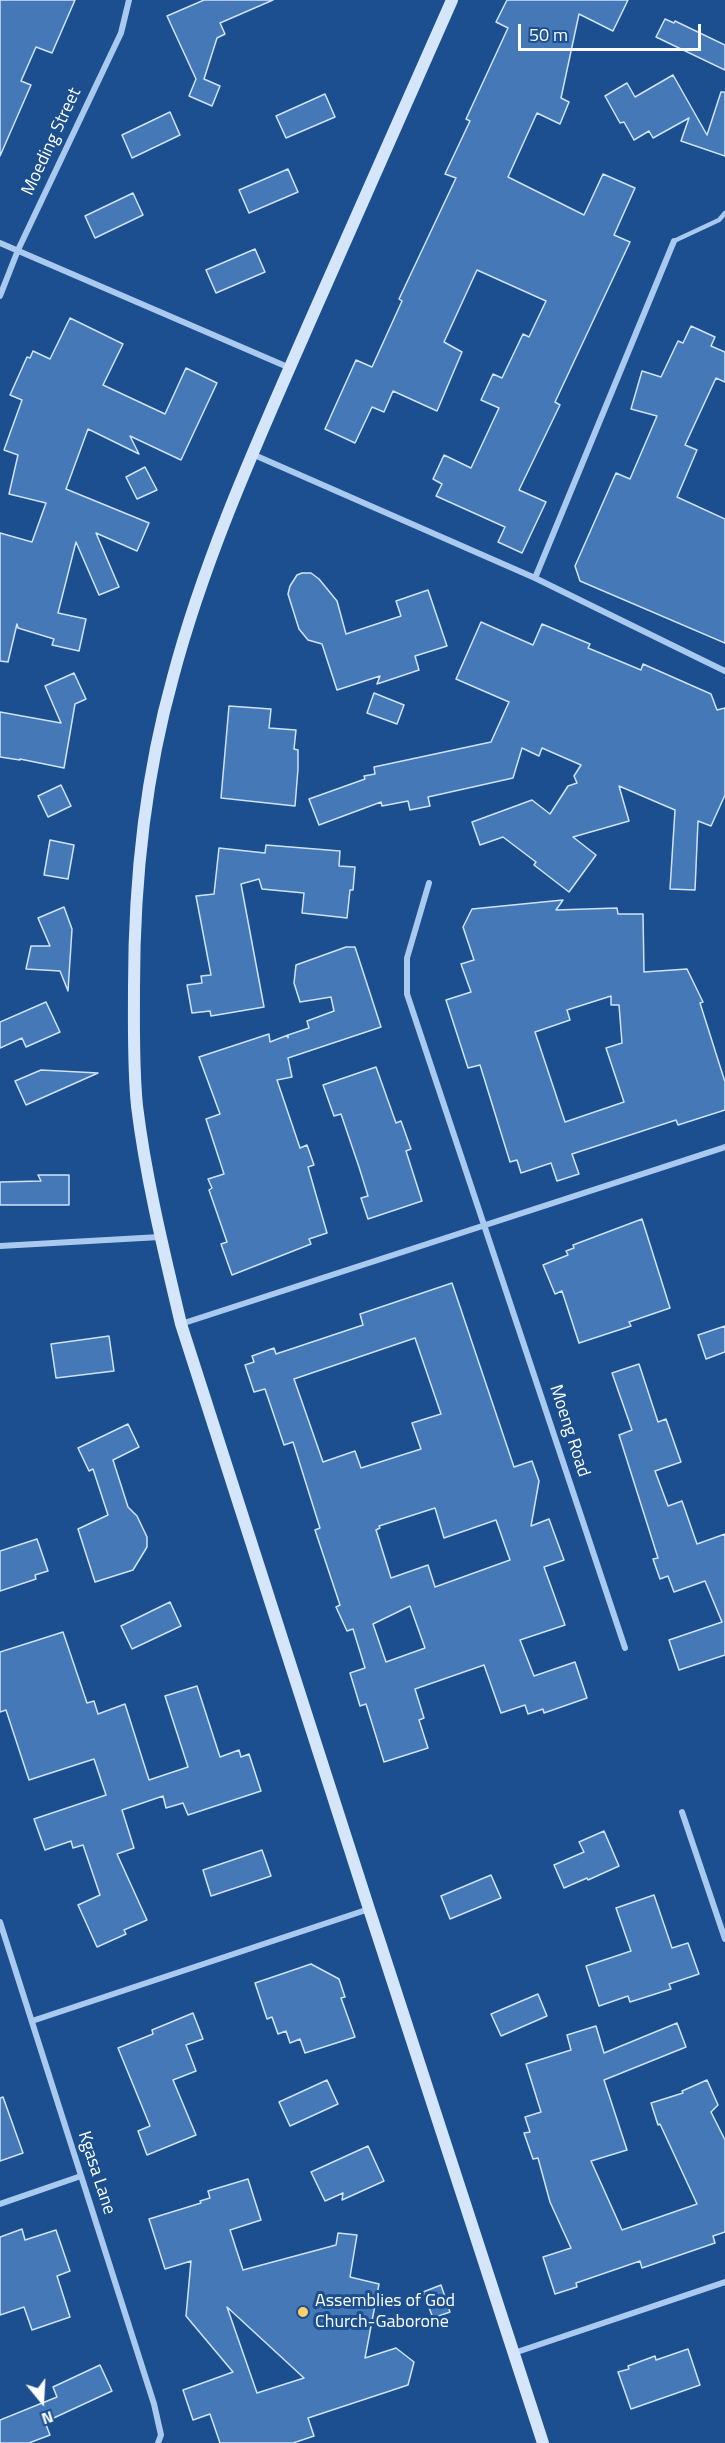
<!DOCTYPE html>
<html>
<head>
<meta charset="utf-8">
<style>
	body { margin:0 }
	#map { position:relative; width:725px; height:2443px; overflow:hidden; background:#1b4f8f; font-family:"Titillium Web",sans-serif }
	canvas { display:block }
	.north { position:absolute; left:12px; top:2371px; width:60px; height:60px; -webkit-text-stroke:4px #1b4f8f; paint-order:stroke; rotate:162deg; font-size:16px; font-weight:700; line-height:24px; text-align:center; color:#fff }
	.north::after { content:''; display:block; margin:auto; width:21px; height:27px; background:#fff; clip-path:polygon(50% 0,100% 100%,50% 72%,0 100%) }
	.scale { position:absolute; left:518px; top:24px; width:183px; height:27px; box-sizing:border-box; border:3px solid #fff; border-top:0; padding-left:8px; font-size:18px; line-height:21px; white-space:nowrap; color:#fff; -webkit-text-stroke:4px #1b4f8f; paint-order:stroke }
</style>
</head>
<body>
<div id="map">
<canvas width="725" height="2443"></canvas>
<div class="north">N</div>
<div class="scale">50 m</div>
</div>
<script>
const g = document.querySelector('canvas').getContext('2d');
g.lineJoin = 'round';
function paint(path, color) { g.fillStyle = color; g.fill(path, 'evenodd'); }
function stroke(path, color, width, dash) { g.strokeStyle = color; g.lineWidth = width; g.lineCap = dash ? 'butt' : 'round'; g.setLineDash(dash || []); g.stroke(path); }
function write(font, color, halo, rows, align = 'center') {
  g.font = font + ' "Titillium Web",sans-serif'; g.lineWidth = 6; g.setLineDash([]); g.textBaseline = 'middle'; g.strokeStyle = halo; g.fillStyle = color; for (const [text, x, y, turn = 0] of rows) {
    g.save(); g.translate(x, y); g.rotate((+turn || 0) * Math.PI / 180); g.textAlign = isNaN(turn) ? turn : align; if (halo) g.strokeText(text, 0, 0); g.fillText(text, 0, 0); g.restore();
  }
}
const building = new Path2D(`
	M0,0H75L52,53L36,47L21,81L31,85L0,156Z
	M204,0H273L220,23L225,34L217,38L204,79L220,86L212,106L189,96L196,79L167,16Z
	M507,0H628L613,31L579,14L561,98L569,102L560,124L537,113L508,177L584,215L603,174L635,188L614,235L630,242L555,402L560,405L519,490L546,502L522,553L498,542L505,527L436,496L442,484L433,479L444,455L471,468L499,408L481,400L493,374L502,378L523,334L529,337L546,301L477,270L444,342L462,352L437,411L393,391L384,412L372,407L355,443L325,429L356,360L372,367L402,301L399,299L456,178L445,174L470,121L466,119L508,28L496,22Z
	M665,19L674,23L675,21L725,45V70L656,37Z
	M673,75L707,135L721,92H725V156L681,141L689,118L653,138L649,131L634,140L624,122L620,123L605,96L627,83L635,97Z
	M325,94L335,117L286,138L276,116Z
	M170,112L180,135L132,158L122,135Z
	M288,169L298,192L249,213L239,190Z
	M133,193L143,215L95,238L85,216Z
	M255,249L265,272L216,293L206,270Z
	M70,318L123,344L103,385L165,414L186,368L217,383L181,460L130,436L139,454L88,429L66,489L149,523L137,551L96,533L119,587L99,595L76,542L58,613L86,619L79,651L52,645L54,639L18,628L17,624L8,662L0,661V533L32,542L46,503L9,494L18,455L4,450L22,400L10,395L27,357L30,358L33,351L50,359Z
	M691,326L715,337L711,346L725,352V382L716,378L685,445L697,450L677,497L725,519V643L580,581L575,566L616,473L630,479L657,416L631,409L642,371L661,377L678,341L683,343Z
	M145,467L157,490L137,499L126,477Z
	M302,573H311L319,579L337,601L346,634L401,616L396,601L428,590L447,646L415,656L419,670L377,684L380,676L337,690L322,644L308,640L299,629L288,594L290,586L297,575Z
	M481,622L533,645L542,624L590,644L588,648L641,670L643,664L711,694L717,710L725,708V795L711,826L698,821L695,890L670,889L675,810L619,786L629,821L573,837L596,855L569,892L534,865L536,862L503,837L480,845L472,822L532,800L550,814L568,786L577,783L574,776L581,765L542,748L539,756L522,748L513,778L428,797L430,806L410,810L408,801L382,806L381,802L319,825L309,799L365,779L364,776L375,774L374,767L491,742L509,702L456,679Z
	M74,673L86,699L75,704L64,768L20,759V760L0,757V712L61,723L45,686Z
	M374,693L404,705L397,724L367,713Z
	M229,706L271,709L269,728L296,730L294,749L298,750V769L295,806L221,798Z
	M61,785L71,806L48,817L38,796Z
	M50,840L74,845L68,879L44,875Z
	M266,845L340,851L339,866L355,867L353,890H350L347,918L302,913L304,893L262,889L259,879L241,884L264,1007L211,1016L210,1011L192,1013L187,985L202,983L201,976L211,975L196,896L214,894L219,848L265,853Z
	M563,900L556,910L617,908L618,914H643L644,972L687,969L703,1002L700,1003L725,1082V1110L678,1125L676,1120L572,1154L579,1174L557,1181L551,1163L521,1173L517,1160L510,1162L480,1065L468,1068L446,1000L471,992L461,964L474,960L463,927L472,909ZM611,996V1005H619L622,1043L606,1048L624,1102L565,1122L535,1032L570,1020L567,1010Z
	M64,907L72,929L68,991L60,971L26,969L31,946H50L38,918Z
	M346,947H355L381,1027L288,1058L292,1077L277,1080L300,1148L307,1145L314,1165L308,1167L327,1233L309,1239L311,1244L232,1275L221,1244L227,1242L209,1190L212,1188L208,1179L224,1174L206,1119L220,1114L199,1057L269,1034L270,1042L288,1035V1038V1035L309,1028L307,1021L334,1011L331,997L300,1002L294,983L296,965Z
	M46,1002L60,1032L26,1047L22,1038L0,1048V1022Z
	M376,1067L396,1123L401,1121L411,1149L406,1151L422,1201L368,1219L361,1198L368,1196L359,1167L341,1114L334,1116L323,1085Z
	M41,1070L98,1073L26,1105L15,1081Z
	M38,1175H69V1205H0V1182L41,1181Z
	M642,1219L670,1308L629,1322L631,1326L579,1343L562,1291L555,1294L543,1265L568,1255L566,1251L574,1248L573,1245Z
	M452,1283L514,1467L532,1461L539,1481L531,1526L549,1519L564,1560L544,1567L565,1625L520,1640L534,1676L575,1662L587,1698L544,1713L543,1709L528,1714L525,1705L501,1713L484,1665L415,1689L424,1718L419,1720L428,1748L384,1762L366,1704L360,1706L350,1673L365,1668L353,1629L347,1631L336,1607L340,1605L315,1530L320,1528L293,1442L284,1445L265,1389L254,1392L245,1365L254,1362L252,1356L274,1348L276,1354L363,1325L360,1314ZM415,1338L441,1414L412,1423L421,1449L361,1468L355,1451L323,1462L294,1379ZM435,1508L444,1538L496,1520L510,1560L435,1587L428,1565L391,1578L376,1530L380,1528L379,1526ZM410,1606L425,1648L386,1662L373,1624Z
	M725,1326V1352L706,1359L698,1335Z
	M109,1336L114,1371L56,1378L51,1344Z
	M639,1364L658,1422L666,1419L681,1462L655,1471L668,1506L682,1501L697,1544L725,1534V1655L679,1670L669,1640L722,1622L705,1581L674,1592L668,1576L660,1579L653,1559L658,1558L619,1435L632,1430L612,1373Z
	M128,1424L139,1447L113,1460L128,1507L137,1516L147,1537V1547L133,1570L95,1582L78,1529L108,1515L93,1469L89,1471L78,1448Z
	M37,1539L48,1571L35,1575L36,1579L0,1591V1551Z
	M170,1602L181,1626L132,1649L121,1626Z
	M63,1632L87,1703L94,1701L98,1714L125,1704L149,1780L188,1767L165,1696L197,1686L220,1757L239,1750L241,1757L249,1754L261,1791L188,1815L183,1803L166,1808L163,1796L122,1810L134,1848L117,1854L147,1920L124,1930L126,1934L97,1947L78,1905L100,1895L83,1845L73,1848L71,1841L45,1850L34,1819L106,1795L94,1759L29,1780L6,1710L0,1712V1652Z
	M604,1831L619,1866L588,1880L587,1878L564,1888L554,1865L584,1852L579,1842Z
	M262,1850L271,1876L211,1896L203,1870Z
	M491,1875L501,1898L450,1919L441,1896Z
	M654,1895L672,1948L688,1943L699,1974L669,1984L671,1989L630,2002L628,1996L599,2006L586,1966L631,1951L616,1908Z
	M311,1964L339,1979L345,1997L341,1998L355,2037L305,2053L300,2039L290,2043L286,2031L278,2034L272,2017L267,2019L255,1983Z
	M538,1994L547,2016L501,2036L491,2014Z
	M193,2013L203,2039L186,2045L196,2071L173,2080L196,2135L147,2155L138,2131L150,2126L118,2048L153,2034L152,2030Z
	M677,2023L686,2047L604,2080L627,2150L591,2161L622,2230L697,2204L660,2124L658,2125L651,2103L683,2093L682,2091L707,2080L718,2105L711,2112L725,2140V2232L713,2236L715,2243L642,2268L640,2261L576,2283L577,2287L555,2294L543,2257L571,2248L550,2202L538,2158L533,2159L524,2133L530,2132L525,2117L541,2112L526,2064L571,2050L567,2035L596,2026L604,2053Z
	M327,2080L338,2104L290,2126L279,2102Z
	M3,2097L23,2153L0,2161V2098Z
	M368,2146L384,2181L342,2200L343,2193L325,2201L311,2172Z
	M248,2179L261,2220L230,2230L243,2270L336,2245L338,2233L357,2235L350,2277L379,2284L365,2358L396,2348L414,2362L408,2385L308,2418L314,2436L293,2443H220L210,2414L193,2420L183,2390L233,2372L186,2316L191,2261L165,2269L149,2219L201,2203L200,2201L210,2198L208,2191ZM227,2307L304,2378L257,2393Z
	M22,2229L25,2240L56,2230L70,2271L57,2276L70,2317L32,2330L24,2307L0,2315V2237Z
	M441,2285L450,2312L433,2318L423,2292Z
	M688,2349L700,2385L631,2409L618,2372L629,2369L628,2366L655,2356L656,2360Z
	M100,2365L112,2391L45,2422L50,2435L29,2443H0V2420L57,2397L53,2387Z`);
paint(building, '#4478b7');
stroke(building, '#cfe3fa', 1.5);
stroke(new Path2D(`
	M674,241L719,220L725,213`), '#a9c9ee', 4.5);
stroke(new Path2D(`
	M0,243L290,368
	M0,296L18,250L121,33L129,0
	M252,454L535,578L725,671
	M535,578L674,241
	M429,883L407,958V994L625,1648
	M0,1246L160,1237
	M181,1324L725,1147
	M682,1812L725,1939
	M0,1922L154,2404L161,2435L158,2443
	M32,2021L369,1909
	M0,2204L81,2176
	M514,2353L725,2282`), '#a9c9ee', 6);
stroke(new Path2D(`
	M452,0C405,106 358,213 311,319C260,436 206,553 173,677C145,777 134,883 134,987C134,1027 133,1066 137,1106C146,1179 164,1252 181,1324L369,1909L543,2443`), '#d6e6fa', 12);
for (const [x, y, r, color] of [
	[303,2312,6,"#ffd166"]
]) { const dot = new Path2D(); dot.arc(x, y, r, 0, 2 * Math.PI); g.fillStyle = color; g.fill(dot); stroke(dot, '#1b4f8f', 2); }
write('18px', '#fff', '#1b4f8f', [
	["Moeding Street",52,142,-65],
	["Moeng Road",569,1431,72],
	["Kgasa Lane",96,2173,72]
]);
write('18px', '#fff', '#1b4f8f', [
	["Assemblies of God",315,2302],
	["Church-Gaborone",315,2323]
], 'left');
</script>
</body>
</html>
